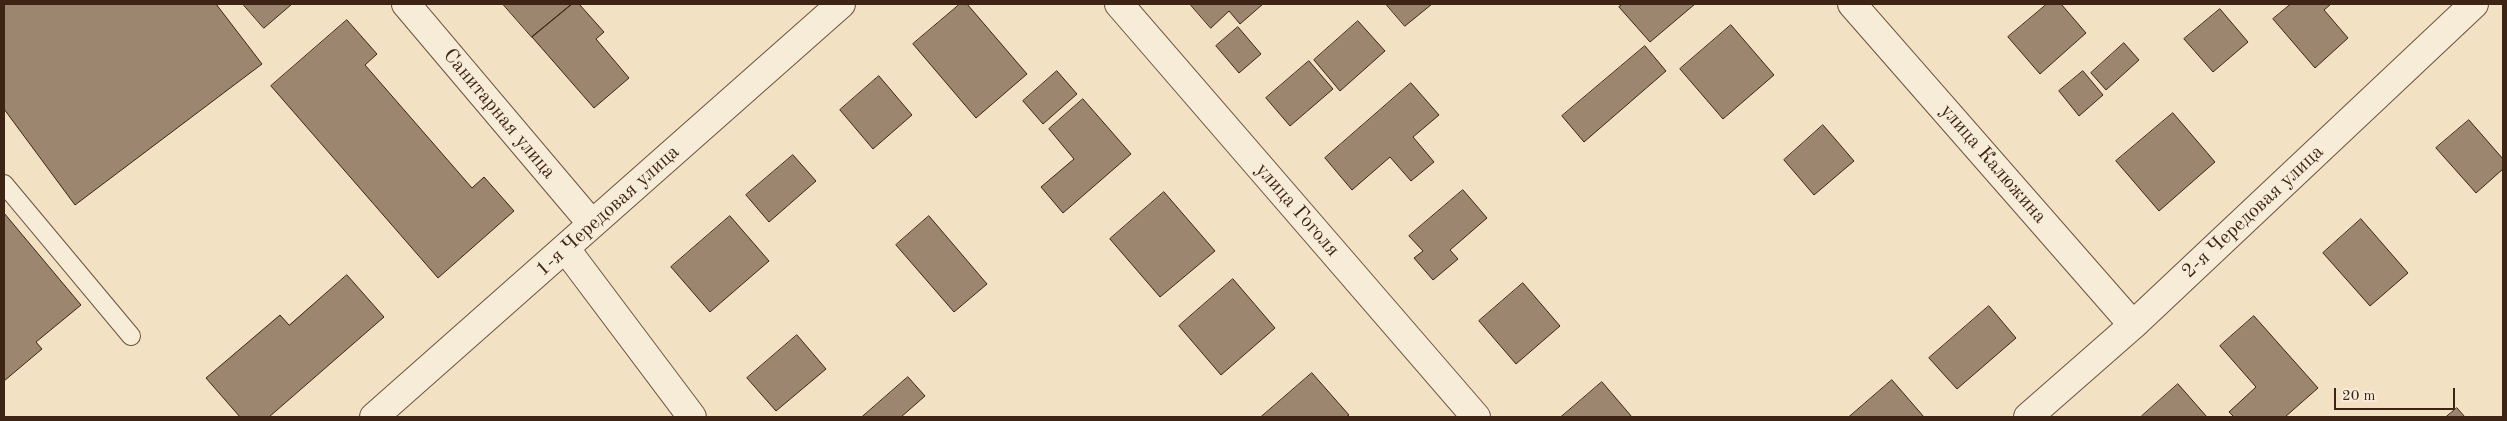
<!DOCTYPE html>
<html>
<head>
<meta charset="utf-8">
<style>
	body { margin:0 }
	#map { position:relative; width:2507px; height:421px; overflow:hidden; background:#f3e1c3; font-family:"Old Standard TT",serif }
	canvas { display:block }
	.frame { position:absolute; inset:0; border:5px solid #3e2415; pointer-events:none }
	.scale { position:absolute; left:2334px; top:388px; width:121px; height:22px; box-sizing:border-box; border:2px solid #3e2415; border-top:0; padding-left:6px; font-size:15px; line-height:18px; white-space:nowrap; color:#3e2415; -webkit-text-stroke:4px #f7ecd8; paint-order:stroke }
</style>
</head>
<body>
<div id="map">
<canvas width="2507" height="421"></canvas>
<div class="frame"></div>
<div class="scale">20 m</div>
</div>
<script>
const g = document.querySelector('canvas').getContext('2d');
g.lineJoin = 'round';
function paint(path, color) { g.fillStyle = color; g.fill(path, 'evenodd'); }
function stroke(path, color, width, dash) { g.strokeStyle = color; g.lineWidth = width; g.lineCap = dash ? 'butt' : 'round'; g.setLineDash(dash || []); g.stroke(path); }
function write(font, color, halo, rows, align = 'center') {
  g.font = font + ' "Old Standard TT",serif'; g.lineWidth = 4; g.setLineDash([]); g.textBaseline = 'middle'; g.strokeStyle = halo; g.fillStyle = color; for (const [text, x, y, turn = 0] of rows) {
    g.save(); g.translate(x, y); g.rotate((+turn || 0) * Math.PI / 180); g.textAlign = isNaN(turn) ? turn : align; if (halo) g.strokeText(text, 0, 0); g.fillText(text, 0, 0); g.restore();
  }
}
const building = new Path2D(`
	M4,4H216L262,64L75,205L4,109Z
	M243,4H292L264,28Z
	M503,4H572L532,37Z
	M572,4H579L604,32L596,39L629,78L594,108L532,37Z
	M960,4H967L1027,74L976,118L913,44Z
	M1190,4H1263L1240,24L1229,11L1211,28Z
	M1386,4H1432L1405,26Z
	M1623,4H1695L1650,42L1619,7Z
	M2047,4H2061L2086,33L2040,74L2008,37Z
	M2291,4H2331L2324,10L2348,38L2315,68L2273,19Z
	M2220,9L2248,42L2213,72L2184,39Z
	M347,20L377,54L365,65L472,188L484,177L514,211L438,278L271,86Z
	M1358,21L1385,51L1340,91L1314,60Z
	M1731,25L1774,75L1723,119L1680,69Z
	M1238,27L1261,54L1239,73L1216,46Z
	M2124,43L2139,60L2106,90L2091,73Z
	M1645,46L1666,71L1584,142L1562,116Z
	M1309,61L1333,89L1290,126L1266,98Z
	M1057,71L1077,94L1043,124L1023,101Z
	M2083,71L2103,95L2079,116L2059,91Z
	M879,76L912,115L873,149L840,110Z
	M1411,83L1439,115L1413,137L1434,162L1411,181L1390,157L1352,190L1325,158Z
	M1083,99L1131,154L1063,213L1041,187L1074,159L1049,129Z
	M2173,113L2215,162L2159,211L2116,161Z
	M2469,120L2503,159V169L2476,193L2436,148Z
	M1823,125L1854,161L1814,195L1784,160Z
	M793,155L816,181L769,222L746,195Z
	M1463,190L1487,218L1450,250L1458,259L1433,280L1414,258L1423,251L1409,236Z
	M1164,192L1215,251L1160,297L1110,239Z
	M4,213L81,305L36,342L42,349L4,381Z
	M730,216L769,261L710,312L671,267Z
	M929,216L987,284L954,312L896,245Z
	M2361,219L2408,273L2370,306L2323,253Z
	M347,275L384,317L269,417H240L206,378L280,315L289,325Z
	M1233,279L1275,328L1221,375L1179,326Z
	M1523,283L1560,326L1516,364L1479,321Z
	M1989,306L2016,338L1957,389L1929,358Z
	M2254,316L2318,388L2285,417H2234L2229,412L2256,387L2220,346Z
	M797,335L826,369L776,411L747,378Z
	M1312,373L1349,415L1346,417H1261Z
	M908,377L925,396L901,417H862Z
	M1892,380L1924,417H1849Z
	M1602,382L1632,417H1561Z
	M2178,384L2207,417H2143L2142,416Z
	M2457,408L2465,417H2446Z`);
paint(building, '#9c866f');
stroke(building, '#3e2415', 1);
const lane = new Path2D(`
	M4,184L131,336`);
const street = new Path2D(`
	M406,4L592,224
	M1119,4L1476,417
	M1852,4L2133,325
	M565,248L692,417
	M374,417L841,4
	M2028,417L2133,325L2474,4`);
stroke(lane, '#6b5340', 20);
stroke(street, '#6b5340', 30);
stroke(lane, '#f7ecd8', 18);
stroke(street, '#f7ecd8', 28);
write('20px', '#3e2415', '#f7ecd8', [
	["Санитарная улица",499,114,50],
	["улица Калюжина",1993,164,49],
	["улица Гоголя",1297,210,49],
	["1-я Чередовая улица",608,211,-42],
	["2-я Чередовая улица",2253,212,-43]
]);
</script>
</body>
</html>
